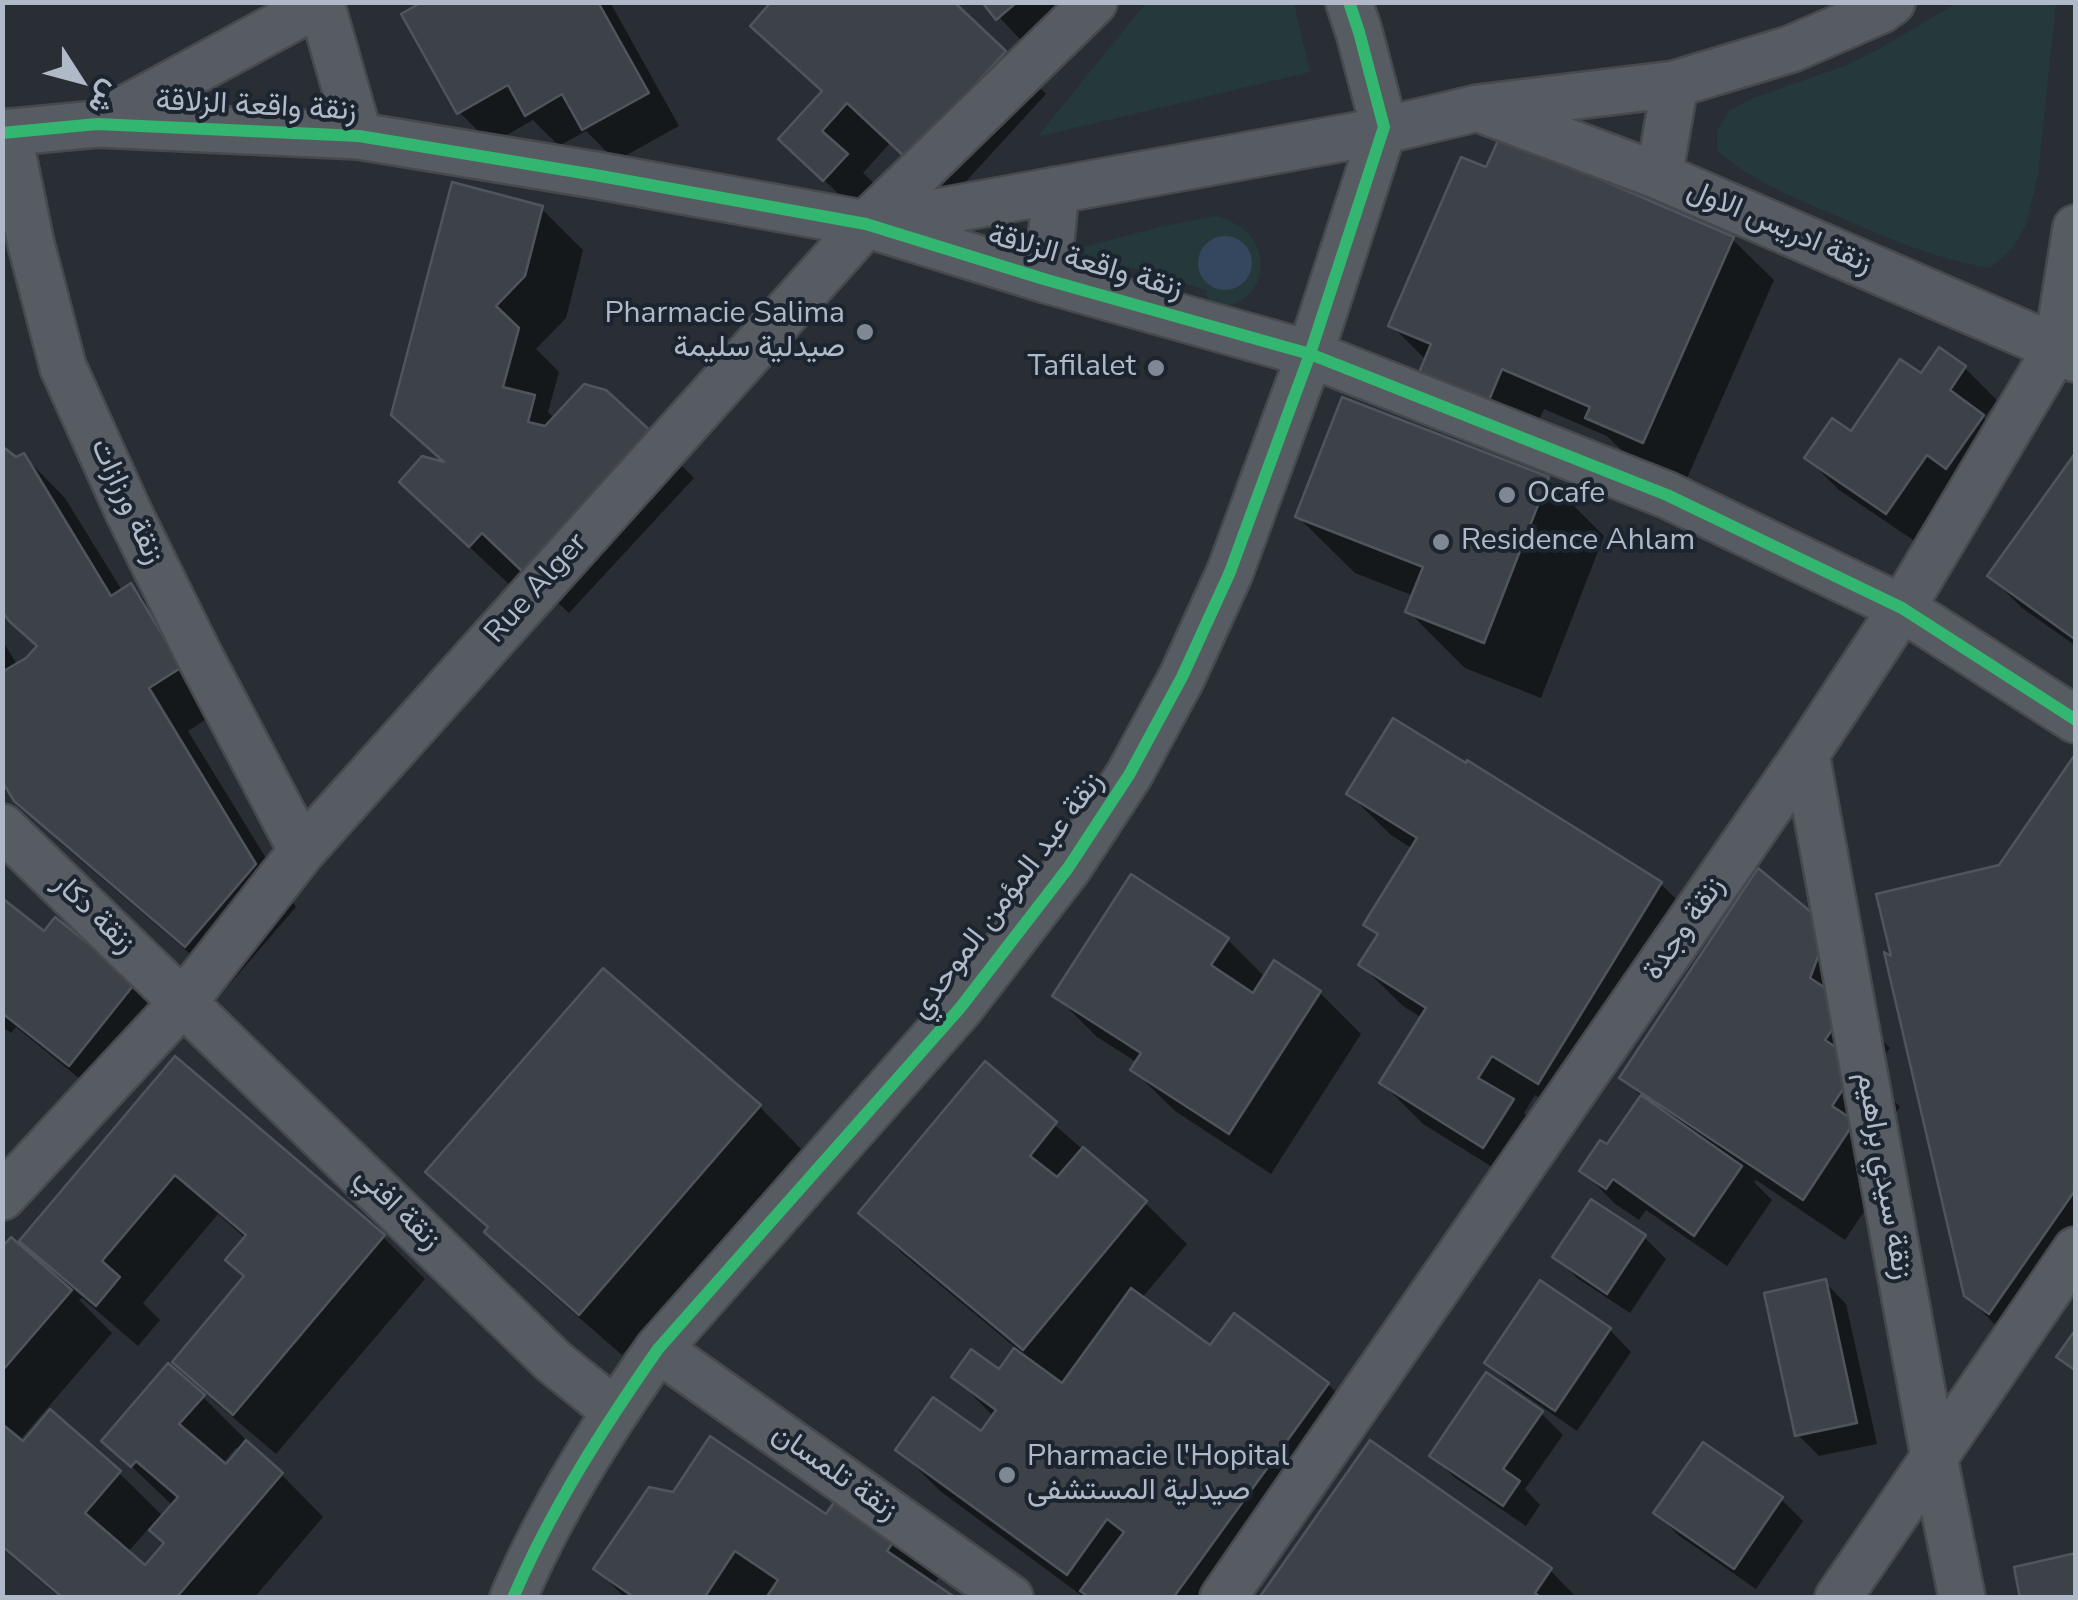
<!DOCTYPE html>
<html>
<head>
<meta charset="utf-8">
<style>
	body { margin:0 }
	#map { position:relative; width:2078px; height:1600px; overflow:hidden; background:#282e34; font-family:"Nunito Sans",Vazirmatn,sans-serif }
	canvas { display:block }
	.frame { position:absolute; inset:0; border:5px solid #b0b9c7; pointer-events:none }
	.north { position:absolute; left:30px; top:30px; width:100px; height:100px; -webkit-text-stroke:8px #1b242f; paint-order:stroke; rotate:126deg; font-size:28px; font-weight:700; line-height:40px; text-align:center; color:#b0b9c7 }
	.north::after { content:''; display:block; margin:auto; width:35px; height:45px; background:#b0b9c7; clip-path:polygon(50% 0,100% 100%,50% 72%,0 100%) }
</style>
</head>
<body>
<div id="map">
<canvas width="2078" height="1600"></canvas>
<div class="frame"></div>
<div class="north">ش</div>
</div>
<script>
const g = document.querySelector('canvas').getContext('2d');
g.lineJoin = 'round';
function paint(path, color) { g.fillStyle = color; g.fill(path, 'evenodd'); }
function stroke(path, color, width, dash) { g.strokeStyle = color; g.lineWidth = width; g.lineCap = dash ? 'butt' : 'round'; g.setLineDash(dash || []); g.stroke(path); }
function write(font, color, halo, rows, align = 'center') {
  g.font = font + ' "Nunito Sans",Vazirmatn,sans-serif'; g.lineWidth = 8; g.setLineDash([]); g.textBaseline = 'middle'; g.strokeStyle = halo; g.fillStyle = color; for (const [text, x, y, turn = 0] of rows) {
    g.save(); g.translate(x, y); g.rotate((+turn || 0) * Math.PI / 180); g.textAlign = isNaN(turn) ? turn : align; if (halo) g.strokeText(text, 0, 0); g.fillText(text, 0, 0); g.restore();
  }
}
paint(new Path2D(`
	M1146,3H1294L1310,72L1037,137Z
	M1957,3H2056L2038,175L2026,225L2012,249L1990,268C1935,259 1885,237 1834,215C1793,197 1751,180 1717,151V130L1730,110L1753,98L1847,65L1877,50Z
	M1215,216C1287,233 1266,317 1209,305L1206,290L1081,253L1084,247L1159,227Z`), '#25383a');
paint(new Path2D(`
	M1198 263a27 27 0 1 1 54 0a27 27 0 1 1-54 0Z`), '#34475e');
paint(new Path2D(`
	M427,2H610L679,126L616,161L586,131L559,146L533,120L491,144L459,112Z
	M985,2H1086L1030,50Z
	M753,25L1004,52L1046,94L950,199L890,143L863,173L888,197L866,220L781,139L824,93Z
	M1487,170L1732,239L1774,280L1685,483L1630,459L1607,436L1544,409L1528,445L1427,361L1391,325Z
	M541,208L583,250L566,318L536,349L559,372L548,412L555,419L653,437L694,478L569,613L525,573L512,587L444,523L449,466L395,413Z
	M1965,368L1997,400L1984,418L2015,449L1919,544L1839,490L1807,458L1851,434L1922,377Z
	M24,456L65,498L123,592L131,586L173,628L222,709L188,731L296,907L228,986L59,842L16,800L2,781V640L18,666L38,647L11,620L16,460Z
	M2076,456V646L2022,608L1990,576Z
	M1547,479L1604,536L1541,698L1465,668L1408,611L1414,596L1355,573L1298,517Z
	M2076,758V1291L2032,1354L2008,1338L1966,1295L1895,961L2000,867Z
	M1349,794L1661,884L1702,925L1580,1123L1535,1095L1524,1113L1554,1143L1526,1188L1423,1124L1382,1083L1422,1018L1403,1006L1361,965L1379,937L1366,925L1413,849L1391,835Z
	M2,901L44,934L134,984L166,1016L102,1097L16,1027L11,1033L2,1027Z
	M1827,929L1869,971L1854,1012L1890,1048L1870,1077L1900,1107L1875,1144L1895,1165L1845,1240L1756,1180L1754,1182L1772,1200L1727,1266L1646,1210L1639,1220L1614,1203L1582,1170L1607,1148L1642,1097L1622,1077Z
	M1228,940L1266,978L1320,993L1361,1034L1271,1174L1175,1111L1133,1070L1138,1063L1097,1037L1055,995Z
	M604,971L760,1107L801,1149L622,1355L529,1274L487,1232L489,1230L429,1172Z
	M175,1060L383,1237L425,1279L276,1454L216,1403L175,1361L246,1277V1239L218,1214L143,1303L160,1320L138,1346L82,1298L79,1300L112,1333L19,1441L119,1473L164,1517L173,1506L105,1441L169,1367L203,1397L245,1439L243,1441L282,1475L323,1517L254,1598H60L2,1548V1251L51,1275L54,1272L22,1241ZM236,1448L240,1451L226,1467L222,1464ZM150,1527L167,1544L145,1569L127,1553Z
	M985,1065L1145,1203L1187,1244L1142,1298L1211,1349L1328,1384L1369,1426L1244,1598H1085L940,1491L898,1449L981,1435L994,1417L954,1376L1000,1372L1017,1349L903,1254L862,1213Z
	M1644,1237L1666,1259L1630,1313L1577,1278L1555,1256Z
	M1825,1282L1846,1304L1877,1444L1819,1456L1797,1434Z
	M1610,1330L1631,1352L1577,1431L1509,1384L1487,1362Z
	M1541,1413L1563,1435L1525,1489L1540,1505L1526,1526L1454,1477L1432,1455Z
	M842,1495L940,1576L933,1585L951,1598H625L596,1568L826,1518Z
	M1781,1499L1803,1521L1756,1589L1678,1535L1657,1513Z
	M1550,1570L1577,1598H1262Z`), '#0007');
const building = new Path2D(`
	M422,2H598L649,93L582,130L562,94L525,116L508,85L457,114L401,14Z
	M771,2H954L1006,51L907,159L847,103L822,131L848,154L823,181L778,139L822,91L750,26Z
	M982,2H1017L996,20Z
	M1500,136L1734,237L1643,443L1585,418L1590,407L1502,369L1487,405L1418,375L1431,344L1388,326L1461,157L1486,167Z
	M452,182L543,206L525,276L496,306L519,328L503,387L535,395L528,422L545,426L584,384L606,390L655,435L525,574L482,533L469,547L399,482L422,456L444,462L391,415Z
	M1939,347L1966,366L1950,390L1984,415L1946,469L1927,455L1886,514L1804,458L1832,418L1851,431L1900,359L1921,373Z
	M1342,397L1549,477L1484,643L1405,612L1423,567L1295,517Z
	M2,446L16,457L24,453L111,596L131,583L182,667L149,688L256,864L185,947L14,801L2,781V672L26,658L37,646L9,621L2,611Z
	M2076,452V640L1987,576Z
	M1393,718L1466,763L1467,760L1662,882L1538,1084L1492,1056L1478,1078L1514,1099L1483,1148L1379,1083L1426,1008L1358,965L1378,934L1363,925L1417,838L1346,794Z
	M2076,753V1189L1989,1314L1964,1296L1884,952L1891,956L1876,894L1999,865Z
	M1758,868L1829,927L1810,978L1850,1004L1825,1040L1860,1063L1832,1106L1855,1121L1803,1200L1619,1078Z
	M1131,874L1229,938L1211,965L1253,993L1274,960L1321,991L1229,1134L1130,1070L1141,1053L1052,996Z
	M2,898L44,931L55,917L136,982L69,1066L2,1013Z
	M603,968L761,1105L579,1315L484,1232L488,1227L425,1172Z
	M175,1056L385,1235L233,1415L172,1362L244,1276L225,1260L246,1235L175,1175L102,1261L120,1277L96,1306L19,1241Z
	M985,1061L1057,1122L1030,1156L1057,1177L1083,1147L1147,1201L1023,1350L858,1213Z
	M1641,1095L1742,1166L1694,1236L1613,1179L1606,1189L1579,1171L1600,1140L1607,1144Z
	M1591,1199L1646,1235L1607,1294L1552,1257Z
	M11,1237L72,1290L2,1371V1247Z
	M1826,1279L1857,1423L1795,1436L1764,1293Z
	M1540,1280L1611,1328L1555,1411L1484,1363Z
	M1131,1288L1210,1345L1234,1313L1329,1383L1173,1598H1090L1080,1591L1124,1532L1107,1519L1067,1575L895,1450L933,1397L981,1431L996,1410L951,1377L971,1349L999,1369L1014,1348L1062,1383Z
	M2076,1329V1371L2056,1357Z
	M168,1363L205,1395L179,1424L226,1464L246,1440L283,1473L176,1598H63L2,1546V1424L23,1441L50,1409L121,1471L85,1513L145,1565L164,1543L149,1530L178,1497L136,1461L131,1467L101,1441Z
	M1486,1372L1543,1411L1503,1469L1520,1481L1503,1506L1429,1456Z
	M710,1436L826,1514L841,1492L900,1532L887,1551L956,1598H766L778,1580L735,1551L704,1598H635L593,1569L649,1487L673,1492Z
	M1370,1440L1552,1568L1535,1593L1541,1598H1259Z
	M1703,1442L1783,1497L1734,1569L1653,1513Z
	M2076,1553V1598H2020L2014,1567Z`);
paint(building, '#3d4248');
stroke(building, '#4f555c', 2.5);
const minor = new Path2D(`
	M321,3L359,136
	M1485,111L1659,176L2057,348L2076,359
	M99,123L322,2
	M8,132L31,244L63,367L128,511L199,655L302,851
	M2,133L97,124L359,136L595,175L866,224L1047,280L1310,354L1667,495L1902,608L2076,720
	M1659,176L1675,84
	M877,223L1381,131L1478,108L1675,84L1791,49L1881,10L1892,2
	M1047,280L1056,190
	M1806,754L1934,1457L1962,1598
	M2,827L554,1362L615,1411
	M2,1197L184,1001L302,851L866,224L1094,2
	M658,1349L1010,1598
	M513,1598C551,1509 603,1428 658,1349L960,1008L1068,868L1129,775L1182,677L1230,572L1310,354L1384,127L1359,32L1349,2
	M1223,1598L1806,754L1902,608L2057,348L2076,228
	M1838,1598L2076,1250`);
stroke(minor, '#464a4f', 50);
stroke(minor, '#575c63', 45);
stroke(new Path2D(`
	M2,133L97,124L359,136L595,175L866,224L1047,280L1310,354L1667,495L1902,608L2076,720
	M513,1598C551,1509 603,1428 658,1349L960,1008L1068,868L1129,775L1182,677L1230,572L1310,354L1384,127L1359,32L1349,2`), '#33b770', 12);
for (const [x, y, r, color] of [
	[865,332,10,"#808894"],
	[1156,368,10,"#808894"],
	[1507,495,10,"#808894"],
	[1441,542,10,"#808894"],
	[1007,1475,10,"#808894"]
]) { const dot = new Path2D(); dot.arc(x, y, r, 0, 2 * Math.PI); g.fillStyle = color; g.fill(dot); stroke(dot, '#1b242f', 4); }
write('30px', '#b0b9c7', '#1b242f', [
	["زنقة واقعة الزلاقة",256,107,3],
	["زنقة ادريس الاول",1779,228,23],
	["زنقة واقعة الزلاقة",1085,263,16],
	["زنقة ورزازات",126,502,65],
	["Rue Alger",537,589,-48],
	["زنقة عبد المؤمن الموحدي",1008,896,-53],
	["زنقة دكار",93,914,44],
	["زنقة وجدة",1685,929,-55],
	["زنقة سيدي براهيم",1883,1176,80],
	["زنقة افني",397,1209,44],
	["زنقة تلمسان",834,1473,35]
]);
write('30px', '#b0b9c7', '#1b242f', [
	["Pharmacie Salima",845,315,"right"],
	["صيدلية سليمة",845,349,"right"],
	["Tafilalet",1136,368,"right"],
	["Ocafe",1527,495],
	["Residence Ahlam",1461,542],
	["Pharmacie l'Hopital",1027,1458],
	["صيدلية المستشفى",1027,1492]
], 'left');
</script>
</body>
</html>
